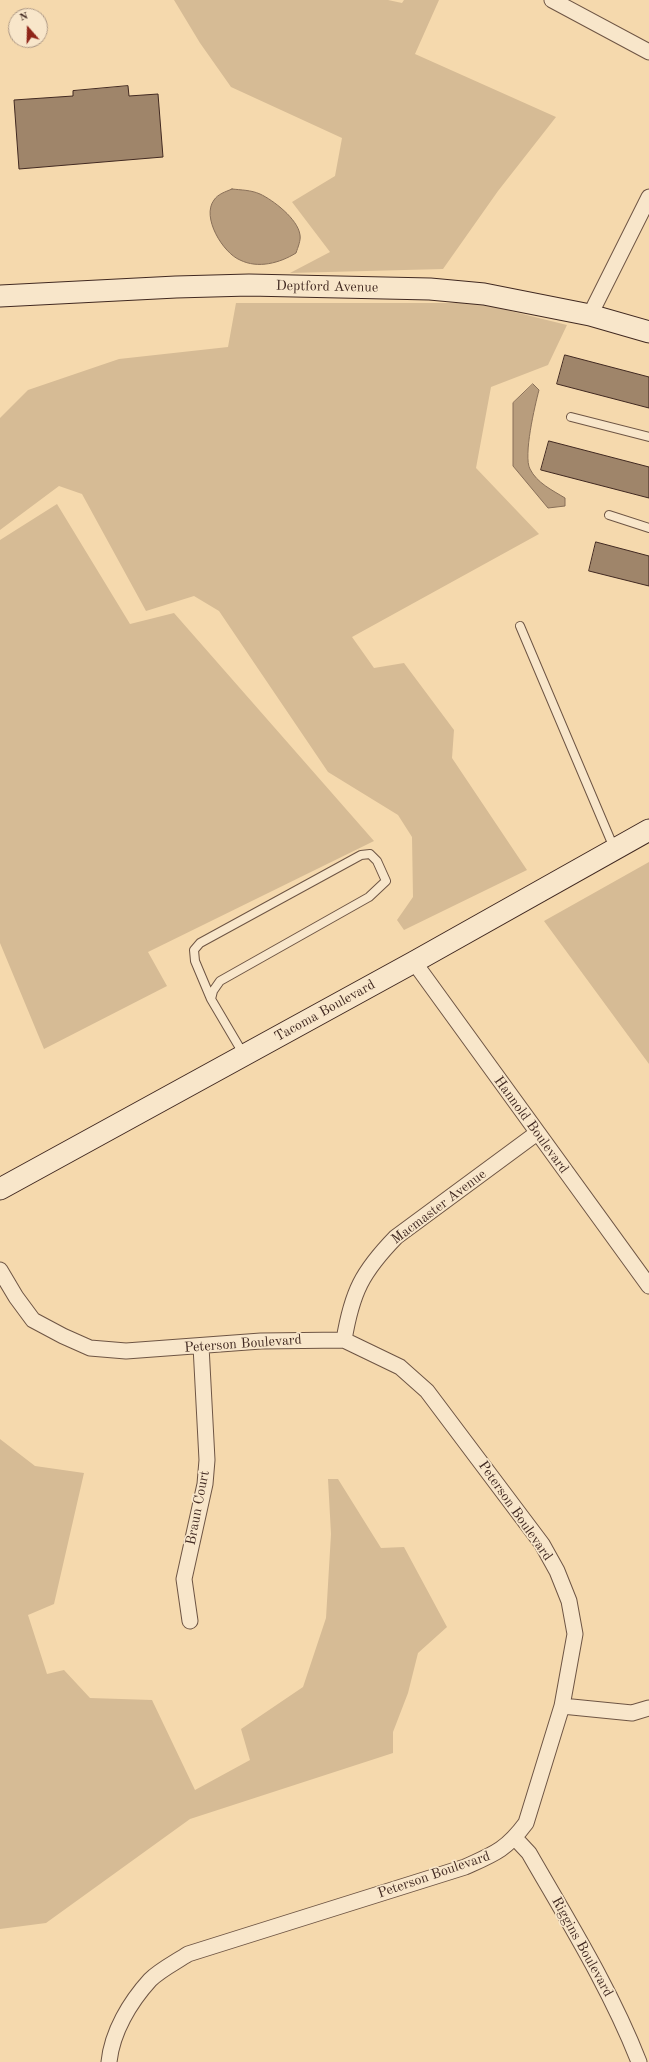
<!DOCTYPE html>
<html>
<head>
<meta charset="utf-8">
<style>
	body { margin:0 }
	#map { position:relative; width:649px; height:2062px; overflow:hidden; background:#f5d9ad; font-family:"Old Standard TT",serif }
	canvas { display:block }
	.north { position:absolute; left:8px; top:8px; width:40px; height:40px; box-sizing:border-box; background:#f8e6ca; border:1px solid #af9a86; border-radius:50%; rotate:340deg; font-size:11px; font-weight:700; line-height:16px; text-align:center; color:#412921 }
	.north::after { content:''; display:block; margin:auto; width:14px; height:18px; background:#8f2418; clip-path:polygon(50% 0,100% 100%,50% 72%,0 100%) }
</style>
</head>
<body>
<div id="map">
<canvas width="649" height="2062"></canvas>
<div class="north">N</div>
</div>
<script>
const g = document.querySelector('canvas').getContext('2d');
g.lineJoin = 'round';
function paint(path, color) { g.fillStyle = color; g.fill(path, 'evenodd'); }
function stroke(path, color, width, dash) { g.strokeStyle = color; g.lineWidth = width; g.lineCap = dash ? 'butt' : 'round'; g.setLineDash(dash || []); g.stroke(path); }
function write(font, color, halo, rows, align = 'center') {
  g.font = font + ' "Old Standard TT",serif'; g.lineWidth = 3.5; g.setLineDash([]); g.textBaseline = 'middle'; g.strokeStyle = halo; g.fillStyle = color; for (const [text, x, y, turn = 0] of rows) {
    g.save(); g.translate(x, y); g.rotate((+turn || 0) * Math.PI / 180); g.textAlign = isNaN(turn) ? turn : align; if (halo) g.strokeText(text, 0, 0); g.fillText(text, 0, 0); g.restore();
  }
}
paint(new Path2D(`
	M174,0H388L402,3L404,0H439L415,54L556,117L498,191L443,269L290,273L330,252L292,202L335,176L342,138L231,87L200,43Z
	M236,303H478L567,325L548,365L491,387L476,468L539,534L352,637L374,668L404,663L454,730L452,758L527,870L404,930L397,920L413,897L412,837L398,815L328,772L219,611L194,596L146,611L82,494L59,486L0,530V418L28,390L119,359L228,347Z
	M57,504L130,624L174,613L374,841L148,952L167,986L44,1049L0,943V540Z
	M649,862V1064L544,921Z
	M0,1439L35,1466L84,1473L54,1604L28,1615L47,1674L64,1670L90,1698L152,1700L195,1790L250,1760L241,1729L303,1687L326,1618L331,1534L328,1479H338L381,1548L404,1547L447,1627L418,1653L408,1693L393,1732V1753L190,1819L46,1923L0,1929Z`), '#d6bb95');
const water = new Path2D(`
	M232,189C241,190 251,190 260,194C273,200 298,219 300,235C301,240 298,247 296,253C280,263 258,269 240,260C223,253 201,217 214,200C218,194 225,192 232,189Z
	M533,384L539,390C535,405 523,456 530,469C537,483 552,490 565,498V506L548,508L513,466V403Z`);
paint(water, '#b89d7d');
stroke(water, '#886f58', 1);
const building = new Path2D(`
	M128,86L129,96L158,94L163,157L19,169L14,100L73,96V91Z
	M565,355L649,377V408L557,384Z
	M549,441L649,467V498L541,470Z
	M596,542L649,556V586L589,571Z`);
paint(building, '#9f856a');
stroke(building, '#412921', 1);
const lane = new Path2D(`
	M571,417L649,437
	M609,515L649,528
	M520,626L614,848
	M211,999L195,961L194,950L200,943L361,855L370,854L377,861L386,881L369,897L220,981L213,991L211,999L244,1055`);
const street = new Path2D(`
	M552,0L649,52
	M590,315L649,197
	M414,962L649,1286
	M0,1270L16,1297L33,1320L63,1336L90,1348L126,1351L261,1341L344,1340L400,1367L427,1391L542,1544L557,1571L569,1601L575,1634L562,1706L526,1823C506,1850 494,1854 465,1867L188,1954C176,1962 160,1970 150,1980C130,2002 112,2032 109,2062
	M344,1340C352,1292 362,1272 396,1237L537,1133
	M190,1621L184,1579L205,1484L207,1460L201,1346
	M562,1706L632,1713L649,1708
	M515,1838L529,1853C568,1921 610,1988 639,2062`);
const secondary = new Path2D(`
	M0,296L176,287L249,285L430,289L484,294L590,315L649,332
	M0,1189L414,962L649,830`);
stroke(lane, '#6e5544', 10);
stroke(street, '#6e5544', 17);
stroke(secondary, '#412921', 23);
stroke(lane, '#f8e6ca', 8);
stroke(street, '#f8e6ca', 15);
stroke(secondary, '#f8e6ca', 21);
write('14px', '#412921', '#f8e6ca', [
	["Deptford Avenue",327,287,1],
	["Tacoma Boulevard",325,1011,-29],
	["Hannold Boulevard",531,1125,54],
	["Macmaster Avenue",439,1207,-37],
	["Peterson Boulevard",243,1344,-4],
	["Braun Court",198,1508,-79],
	["Peterson Boulevard",515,1511,55],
	["Peterson Boulevard",434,1875,-19],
	["Riggins Boulevard",582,1947,61]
]);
</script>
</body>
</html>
